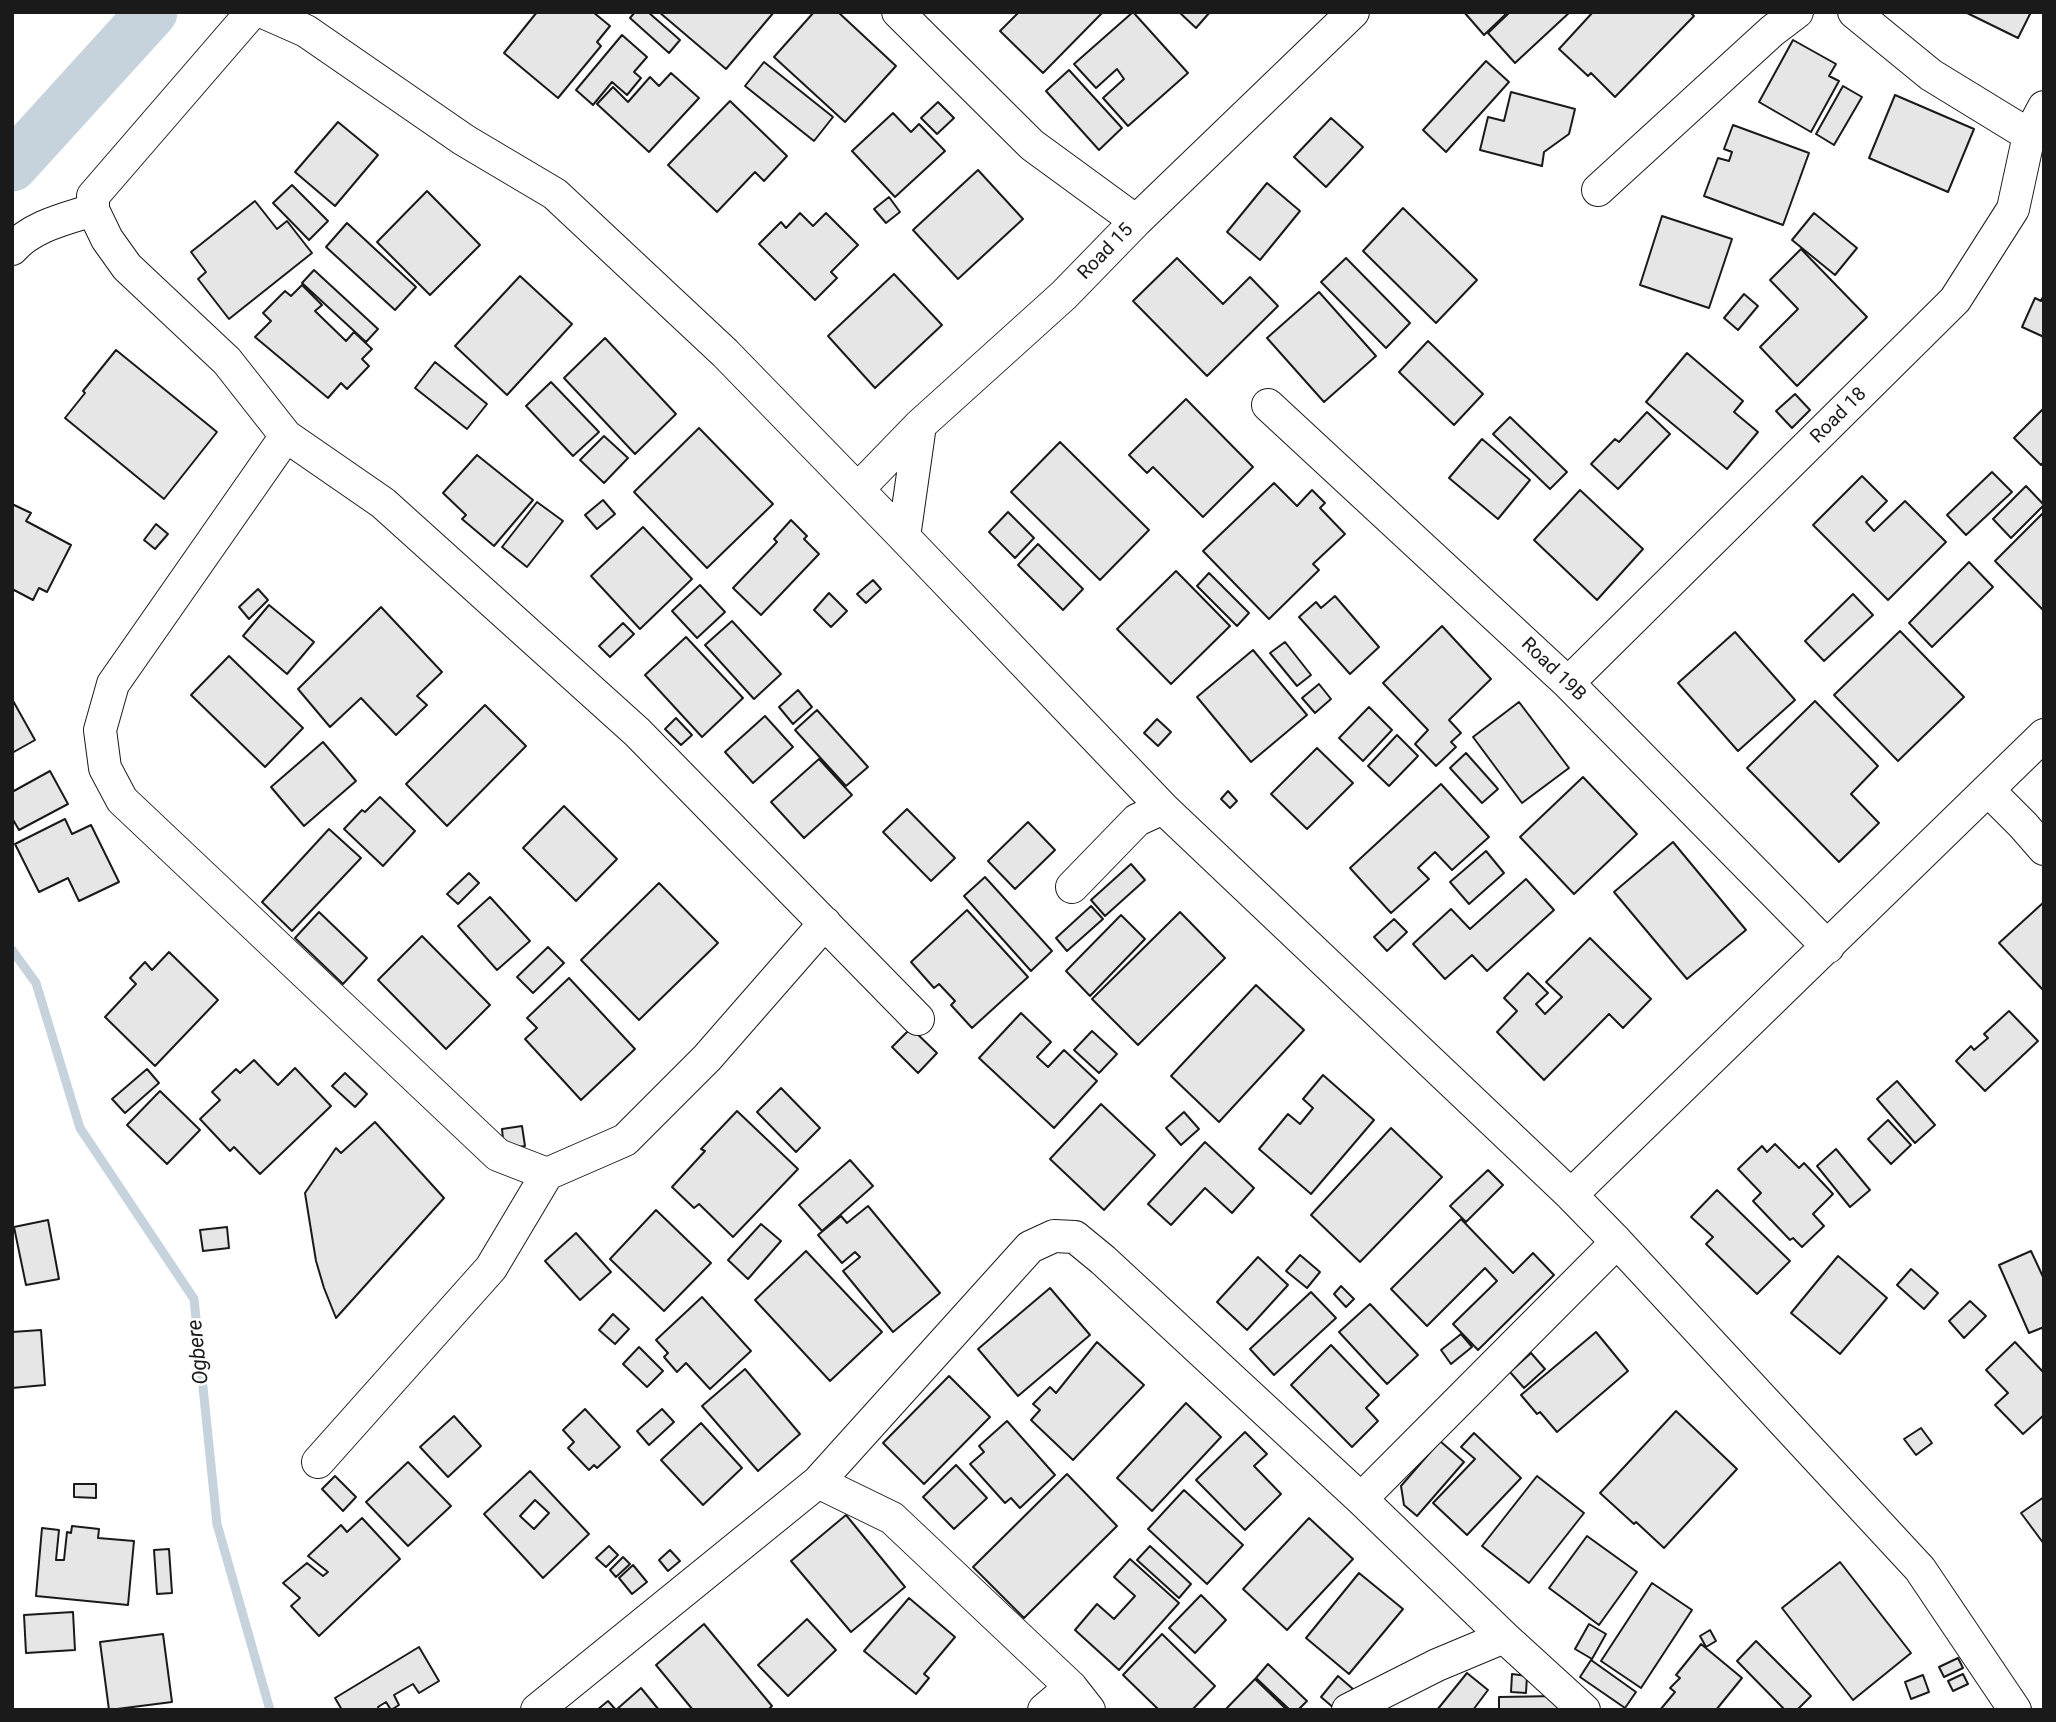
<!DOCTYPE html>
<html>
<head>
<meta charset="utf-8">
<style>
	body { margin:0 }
	#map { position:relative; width:2056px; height:1722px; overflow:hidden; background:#fff; font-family:Roboto,sans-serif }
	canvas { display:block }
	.frame { position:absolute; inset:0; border:14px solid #1a1a1a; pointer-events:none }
</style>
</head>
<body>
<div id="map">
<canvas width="2056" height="1722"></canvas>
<div class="frame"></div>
</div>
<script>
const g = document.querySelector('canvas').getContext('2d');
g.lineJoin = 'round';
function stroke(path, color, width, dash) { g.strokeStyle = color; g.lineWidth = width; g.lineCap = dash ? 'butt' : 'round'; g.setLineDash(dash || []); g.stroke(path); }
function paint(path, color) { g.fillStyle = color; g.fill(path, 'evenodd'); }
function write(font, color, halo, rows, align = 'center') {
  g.font = font + ' Roboto,sans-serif'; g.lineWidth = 5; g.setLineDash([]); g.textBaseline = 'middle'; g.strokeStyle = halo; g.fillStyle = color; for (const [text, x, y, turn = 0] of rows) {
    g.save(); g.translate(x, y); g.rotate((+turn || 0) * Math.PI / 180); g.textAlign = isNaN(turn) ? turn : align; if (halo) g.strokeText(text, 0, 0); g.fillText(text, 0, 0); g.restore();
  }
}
stroke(new Path2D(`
	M12,950L36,983L80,1128L194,1299L217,1524L270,1710`), '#c6d2dc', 9);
stroke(new Path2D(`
	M12,166L152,12`), '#c6d2dc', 51);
const building = new Path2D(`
	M537,12H593L610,26L597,42L601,46L558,98L504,53Z
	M635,12H648L680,40L669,53L630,18Z
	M659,12H774L726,69Z
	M814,12H838L896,66L845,122L774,57Z
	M1019,12H1103L1043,73L1000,31Z
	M1133,12L1188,73L1128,126L1103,98L1124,79L1117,69L1096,88L1074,64Z
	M1179,12H1210L1196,28Z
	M1464,12H1508L1484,35Z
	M1510,12H1570L1515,63L1488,33Z
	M1593,12H1690L1694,16L1615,97L1591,73L1588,76L1559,49Z
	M1965,12H2031L2018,38Z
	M622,35L647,57L634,72L641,78L627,95L612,82L593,105L576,90Z
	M1793,40L1836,64L1829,76L1839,81L1811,132L1759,102Z
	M1486,61L1509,82L1446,152L1423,130Z
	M764,62L833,117L814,141L745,86Z
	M1069,70L1122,128L1099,150L1046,91Z
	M671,73L699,98L649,152L597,104L613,87L628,102L650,77L659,86Z
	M1843,86L1862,97L1834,145L1816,134Z
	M1511,92L1575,109L1569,134L1544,152L1542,166L1480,150L1488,117L1504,121Z
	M1895,95L1974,129L1948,192L1869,158Z
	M730,101L787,156L764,181L755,172L717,212L668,165Z
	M938,102L954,118L937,134L921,118Z
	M893,113L911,132L919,124L945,151L895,197L852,151Z
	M1331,118L1363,147L1326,187L1294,157Z
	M338,122L378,155L335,206L295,172Z
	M1733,125L1809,153L1783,225L1704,196L1718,158L1729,161L1732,152L1724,149Z
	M978,170L1023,219L958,279L913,230Z
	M1267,183L1300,211L1260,260L1227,232Z
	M292,185L328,221L309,240L273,203Z
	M427,191L480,245L430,295L377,242Z
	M889,197L900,212L886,223L874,209Z
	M255,201L277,229L287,221L312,253L229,319L198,279L206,272L191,252Z
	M1403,208L1477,280L1436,323L1363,251Z
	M800,213L813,226L826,213L858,245L831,272L837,278L815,300L759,244L781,222L786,228Z
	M1814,213L1857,248L1835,275L1792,240Z
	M1662,216L1732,239L1709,308L1640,285Z
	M347,223L416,287L395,310L326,247Z
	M1801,249L1867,317L1797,386L1760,347L1798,309L1770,280Z
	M1177,258L1223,304L1250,277L1278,306L1207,376L1133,301Z
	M1346,258L1410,323L1386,348L1321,282Z
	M314,270L378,329L366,342L302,283Z
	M894,274L942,325L875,388L828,336Z
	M520,276L572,324L507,395L455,346Z
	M302,285L322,305L315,311L346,341L354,332L372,349L362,359L369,366L347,389L341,383L328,398L255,337L271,321L263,313L285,291L291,296Z
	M1319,292L1376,356L1324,402L1267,338Z
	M1744,294L1758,306L1738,330L1724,318Z
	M2044,295V337L2022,327L2035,298L2041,301Z
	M605,338L676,414L635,454L564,378Z
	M1428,341L1483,394L1454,425L1399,372Z
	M116,350L217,432L164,499L65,418L85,393L83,391Z
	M1687,353L1743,401L1734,412L1758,432L1727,469L1646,402Z
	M435,362L487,404L467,429L415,388Z
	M551,382L599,432L573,456L526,406Z
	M1795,394L1810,410L1792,428L1776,411Z
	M1186,399L1253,467L1203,517L1153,467L1147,473L1129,455Z
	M2044,408V462L2041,465L2014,438Z
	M1647,412L1670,434L1618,489L1591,464L1615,439L1619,442Z
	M1510,417L1567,472L1550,489L1493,434Z
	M699,428L773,504L707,568L634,492Z
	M604,436L628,458L604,483L580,460Z
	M1482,439L1530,480L1498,519L1449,478Z
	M1060,442L1149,530L1100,580L1011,492Z
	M477,455L533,500L494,546L462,519L466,515L443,493Z
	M1992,472L2012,492L1966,535L1947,515Z
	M1862,476L1887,501L1866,522L1874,531L1905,501L1946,542L1888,600L1813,525Z
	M1274,483L1297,506L1312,490L1325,503L1320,508L1345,534L1313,564L1319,570L1269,619L1203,551Z
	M2026,486L2044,505L2011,538L1993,519Z
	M1580,490L1643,549L1597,600L1534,540Z
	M603,500L615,514L597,529L585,515Z
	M537,502L563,521L527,567L502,547Z
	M12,504L31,513L26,521L71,545L47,592L39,588L33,600L14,590L12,592Z
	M1008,512L1034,538L1015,558L989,532Z
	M2044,512V611L1995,561Z
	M791,520L807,536L804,539L819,554L761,615L733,588L777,542L774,539Z
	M156,524L168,534L155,549L144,540Z
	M643,527L692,579L640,629L591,576Z
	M1038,544L1083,589L1063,610L1018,565Z
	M1969,562L1993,587L1932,647L1909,623Z
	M1176,571L1230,626L1171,684L1117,629Z
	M1209,573L1249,613L1237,626L1197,586Z
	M873,580L881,589L866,603L857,594Z
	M700,585L725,612L697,638L672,611Z
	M258,589L268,600L249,619L239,607Z
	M829,593L847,611L831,627L814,610Z
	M1853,594L1873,615L1824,661L1805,641Z
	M1335,596L1379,647L1350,674L1299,617L1316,602L1321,608Z
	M269,605L314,642L287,674L243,636Z
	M381,607L442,672L417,696L427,705L396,735L361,698L330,727L298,689Z
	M732,621L781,674L754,699L705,645Z
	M623,623L634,634L610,657L599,646Z
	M1442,626L1491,679L1449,720L1461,733L1451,742L1456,747L1436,766L1415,744L1428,730L1383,683Z
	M1900,631L1964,697L1898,761L1834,695Z
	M1735,632L1795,700L1738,751L1678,683Z
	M686,637L743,698L702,737L645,675Z
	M1285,642L1311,675L1297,686L1270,653Z
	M1253,650L1307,715L1251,762L1197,697Z
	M229,656L303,728L265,767L191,695Z
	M1319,684L1331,699L1315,713L1302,698Z
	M798,690L812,707L793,724L779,707Z
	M12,699L35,740L12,753Z
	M1815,701L1878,766L1851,794L1879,823L1839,862L1747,768Z
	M1519,702L1569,768L1522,803L1473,737Z
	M485,705L526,746L447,826L406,784Z
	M1369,707L1392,730L1363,761L1339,738Z
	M817,710L868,767L846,786L795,730Z
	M765,716L793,747L753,783L725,752Z
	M676,718L692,735L681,745L665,729Z
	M1157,719L1171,732L1158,746L1144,733Z
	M1397,735L1418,756L1389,786L1368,766Z
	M323,742L356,781L304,826L271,787Z
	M1317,748L1353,783L1307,829L1271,794Z
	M1466,753L1498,789L1482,803L1450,768Z
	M819,759L852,795L804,838L771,802Z
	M50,771L68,804L19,830L12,818V792Z
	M1583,777L1637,834L1574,894L1520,837Z
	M1441,784L1489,837L1452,870L1435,852L1418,868L1429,879L1391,913L1350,868Z
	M1228,791L1237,801L1230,808L1221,799Z
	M380,797L415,831L383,866L344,829L362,810L365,812Z
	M564,806L617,859L576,901L523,848Z
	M907,809L955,858L931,881L883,832Z
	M65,819L72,834L91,825L119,882L79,901L68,878L39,892L15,844Z
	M1028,822L1055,850L1015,889L988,861Z
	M329,829L361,858L292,931L262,902Z
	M1673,842L1746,930L1687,979L1614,892Z
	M1486,851L1504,873L1469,904L1450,882Z
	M1131,864L1145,880L1105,916L1091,900Z
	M469,873L479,883L458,904L447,894Z
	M985,877L1052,951L1031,971L964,896Z
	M1526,879L1554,910L1487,971L1472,955L1445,979L1413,944L1451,909L1470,929Z
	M659,883L718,943L639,1020L581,960Z
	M490,897L530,941L497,970L458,926Z
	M2044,902V991L1999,943Z
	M1091,906L1103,919L1067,951L1056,938Z
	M967,910L1028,977L972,1028L951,1005L955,1001L939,984L934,988L911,962Z
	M319,912L367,958L343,984L295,938Z
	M1180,912L1225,958L1138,1045L1092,999Z
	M1121,915L1145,939L1090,996L1066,971Z
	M1394,919L1407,932L1387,951L1374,937Z
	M422,936L490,1005L446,1049L378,980Z
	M1590,938L1651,999L1623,1028L1609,1014L1544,1080L1497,1032L1517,1011L1504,998L1528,973L1548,993L1536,1004L1545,1014L1562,997L1546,982Z
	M548,947L564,963L533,993L517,977Z
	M169,952L218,1000L155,1066L105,1017L136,984L130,978L145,962L152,970Z
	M569,978L635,1049L581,1100L525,1039L537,1028L527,1018Z
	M1256,985L1304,1030L1219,1122L1171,1076Z
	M2009,1011L2038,1041L1985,1091L1956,1061L1971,1046L1974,1050L1988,1038L1984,1034Z
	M1021,1013L1051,1042L1037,1057L1048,1067L1064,1050L1097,1081L1054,1128L979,1058Z
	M911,1028L937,1053L918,1073L892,1047Z
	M1092,1031L1117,1054L1099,1073L1074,1050Z
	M254,1060L278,1085L295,1068L331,1106L260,1174L234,1147L230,1151L200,1119L220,1100L212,1092L236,1069L240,1073Z
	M147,1069L159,1083L125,1113L112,1099Z
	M345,1073L367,1094L355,1107L332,1086Z
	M1323,1075L1374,1120L1311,1194L1259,1149L1288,1114L1300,1124L1313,1108L1303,1099Z
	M1897,1081L1935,1125L1915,1143L1877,1099Z
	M781,1088L820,1128L796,1152L757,1112Z
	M160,1091L200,1130L167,1164L127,1125Z
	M1101,1104L1155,1155L1104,1210L1050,1159Z
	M737,1111L798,1169L733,1237L699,1204L694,1208L672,1187L705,1151L701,1149Z
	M1184,1112L1199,1129L1181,1145L1166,1128Z
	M1888,1120L1911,1145L1891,1164L1868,1139Z
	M375,1122L444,1198L336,1318L324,1288L316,1261L305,1193L336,1148L341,1153Z
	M522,1126L525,1146L504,1149L502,1129Z
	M1391,1128L1442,1177L1360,1262L1311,1215Z
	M1205,1142L1254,1188L1232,1213L1205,1188L1171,1225L1148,1204Z
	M1775,1144L1799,1168L1804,1163L1833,1194L1813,1214L1824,1226L1802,1247L1793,1238L1790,1240L1753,1201L1761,1193L1738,1169L1762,1146L1767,1152Z
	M1836,1149L1870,1190L1850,1207L1817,1166Z
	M850,1160L873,1186L822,1231L799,1205Z
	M1488,1170L1503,1185L1466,1222L1450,1206Z
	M1717,1190L1790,1261L1757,1294L1706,1244L1713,1237L1691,1217Z
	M868,1206L940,1293L893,1332L843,1271L860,1257L855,1252L842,1263L818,1235L841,1216L847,1223Z
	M656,1210L711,1263L664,1311L610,1259Z
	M1461,1219L1513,1273L1533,1253L1554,1275L1478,1350L1453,1324L1497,1281L1485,1268L1427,1326L1391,1289Z
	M48,1220L59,1279L26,1285L14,1227Z
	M761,1224L781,1241L748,1279L728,1260Z
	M227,1227L229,1248L203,1251L200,1230Z
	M576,1233L611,1272L580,1300L545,1261Z
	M806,1251L882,1332L830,1381L755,1300Z
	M2031,1251L2044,1279V1327L2029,1333L1999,1265Z
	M1300,1255L1320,1272L1307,1288L1286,1271Z
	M1838,1256L1887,1298L1840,1354L1791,1313Z
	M1258,1257L1288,1285L1247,1330L1217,1302Z
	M1911,1269L1938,1293L1924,1309L1897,1285Z
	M1341,1286L1354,1299L1346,1307L1334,1294Z
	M1050,1288L1090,1335L1018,1396L978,1349Z
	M1311,1292L1336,1318L1274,1375L1250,1349Z
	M702,1297L751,1351L710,1389L686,1363L677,1372L664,1357L668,1353L656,1340Z
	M1970,1301L1986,1316L1964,1338L1949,1321Z
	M1370,1304L1418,1355L1387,1384L1339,1332Z
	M613,1314L629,1329L615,1344L599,1330Z
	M41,1330L45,1385L12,1388V1332Z
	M1596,1332L1628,1371L1557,1432L1540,1412L1537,1414L1521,1395Z
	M1461,1334L1472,1347L1451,1364L1441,1350Z
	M1097,1342L1144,1385L1073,1460L1031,1420L1040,1410L1033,1404L1050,1387L1056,1393Z
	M2015,1342L2044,1373V1415L2023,1434L1995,1405L2008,1393L1986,1370Z
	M1331,1345L1379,1395L1366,1408L1378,1421L1352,1447L1291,1385Z
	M639,1347L663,1371L647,1387L623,1364Z
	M1531,1353L1545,1369L1524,1388L1510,1372Z
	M745,1369L800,1434L758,1471L702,1406Z
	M949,1376L990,1417L924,1484L883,1443Z
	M1186,1403L1221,1437L1152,1511L1117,1478Z
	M585,1409L620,1447L597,1468L594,1465L589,1470L568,1448L574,1442L563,1430Z
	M662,1409L674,1422L649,1445L637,1431Z
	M1676,1411L1737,1469L1664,1548L1636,1522L1634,1524L1600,1493Z
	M454,1416L481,1446L448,1477L420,1447Z
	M1007,1421L1055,1475L1020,1508L1011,1498L1005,1503L970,1464L984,1452L979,1446Z
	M701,1423L742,1468L703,1505L661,1460Z
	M1921,1428L1932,1443L1916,1455L1904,1439Z
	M1245,1432L1267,1454L1254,1466L1281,1494L1245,1530L1196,1480Z
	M1474,1433L1521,1478L1467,1535L1433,1503L1475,1459L1461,1447Z
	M1440,1441L1464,1462L1417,1516L1404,1505L1401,1486Z
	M408,1462L451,1506L408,1546L366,1502Z
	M956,1465L987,1498L954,1529L923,1497Z
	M530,1471L589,1534L543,1578L484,1514ZM535,1500L549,1513L534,1529L520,1516Z
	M1067,1474L1117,1526L1024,1618L973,1567Z
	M335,1476L356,1497L343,1511L322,1489Z
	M1537,1476L1584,1513L1529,1583L1482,1546Z
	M74,1484H96V1498L74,1497Z
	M1184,1490L1243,1545L1207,1584L1148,1529Z
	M2044,1497V1544L2021,1513Z
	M846,1515L905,1587L851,1632L791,1561Z
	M362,1518L400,1559L319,1636L291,1606L300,1598L283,1583L307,1563L323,1576L328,1572L308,1556L341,1525L347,1532Z
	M1309,1518L1353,1559L1287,1630L1243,1589Z
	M72,1526L99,1529L98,1538L134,1541L128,1605L36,1596L42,1528L59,1530L56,1560H64L67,1532L71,1533Z
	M1587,1536L1637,1572L1599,1625L1549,1588Z
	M609,1546L618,1555L606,1567L596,1558Z
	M1150,1546L1191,1584L1179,1598L1137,1560Z
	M169,1549L172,1593L157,1594L154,1550Z
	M670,1550L680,1561L668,1571L659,1560Z
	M623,1557L630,1564L616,1577L610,1570Z
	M1130,1559L1179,1603L1119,1670L1075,1630L1097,1604L1114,1619L1135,1596L1114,1577Z
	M1840,1562L1911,1653L1853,1700L1782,1608Z
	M633,1565L647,1582L632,1594L619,1578Z
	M1359,1573L1403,1609L1349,1674L1306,1638Z
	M1652,1583L1692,1610L1641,1688L1601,1661Z
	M1201,1595L1226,1620L1195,1653L1169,1628Z
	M909,1598L955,1637L924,1674L929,1678L916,1694L864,1651Z
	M73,1612L75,1650L26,1653L24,1615Z
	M807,1619L836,1650L788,1696L758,1665Z
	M704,1624L772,1706L768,1710H693L656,1665Z
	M1589,1624L1606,1634L1592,1659L1575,1649Z
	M1710,1630L1716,1641L1706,1647L1700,1636Z
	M163,1634L172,1702L109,1710L100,1642Z
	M1162,1634L1215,1686L1192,1710H1159L1123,1675Z
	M1756,1641L1811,1696L1797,1710H1785L1737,1661Z
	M1701,1644L1742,1678L1716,1710H1660L1675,1692L1670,1688L1680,1678L1676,1675Z
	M419,1647L439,1681L419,1693L413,1684L394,1695L399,1705L391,1710L386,1702L378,1707L379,1710H342L335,1698Z
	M1958,1658L1963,1668L1944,1677L1939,1667Z
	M1591,1660L1636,1692L1625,1708L1580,1677Z
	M1268,1664L1307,1701L1298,1710H1290L1256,1678Z
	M1467,1673L1488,1690L1473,1710H1437Z
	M1512,1674L1527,1676L1526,1693L1511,1692Z
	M1963,1674L1968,1684L1953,1691L1948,1681Z
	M1923,1675L1929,1692L1911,1699L1905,1682Z
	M1338,1676L1353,1689L1335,1709L1321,1697Z
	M1255,1679L1287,1710H1225Z
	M641,1688L659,1710H597L608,1701L616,1710Z
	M1558,1696V1710H1499V1697Z`);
paint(building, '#e6e6e6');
stroke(building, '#1a1a1a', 2);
const minor = new Path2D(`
	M252,12L93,196V210L107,239L127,267L227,361L286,436L383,503L637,732L918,1019
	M263,12L306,31L464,140L555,194L725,353L904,537L1163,808L1571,1195L1617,1242L1920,1569L2015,1710
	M898,12L1032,145L1136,221
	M1854,12L1931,75L2029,135
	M1598,190L1772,31L1797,12
	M12,249C32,226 65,219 93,210
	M1268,405L1568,683L1828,947
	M286,436L113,684L100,730L105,768L122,800L498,1155L547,1174
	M858,489L920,425L1064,295L1136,221L1353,12
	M904,537L920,425
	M1568,683L1955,300L2013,209L2029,135L2044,107
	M1988,790L2023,825L2044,849
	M1072,887L1137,820L1163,808
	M1571,1195L2044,735
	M318,1462L491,1268L547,1174L625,1140L707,1058L825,923
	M818,1482L892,1518L1071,1687L1089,1710
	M1361,1499L1617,1242
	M537,1710L818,1482L1030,1247L1054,1236L1075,1237L1103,1260L1361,1499L1504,1637L1584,1710
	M1044,1710L1071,1687
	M1348,1710L1437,1665L1504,1637`);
stroke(minor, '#1a1a1a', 34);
stroke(minor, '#fff', 32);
write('19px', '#1a1a1a', '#fff', [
	["Road 15",1106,252,-46],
	["Road 18",1839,416,-45],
	["Road 19B",1553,670,44]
]);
write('italic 21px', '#1a1a1a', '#fff', [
	["Ogbere",199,1352,-96]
]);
</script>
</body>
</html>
